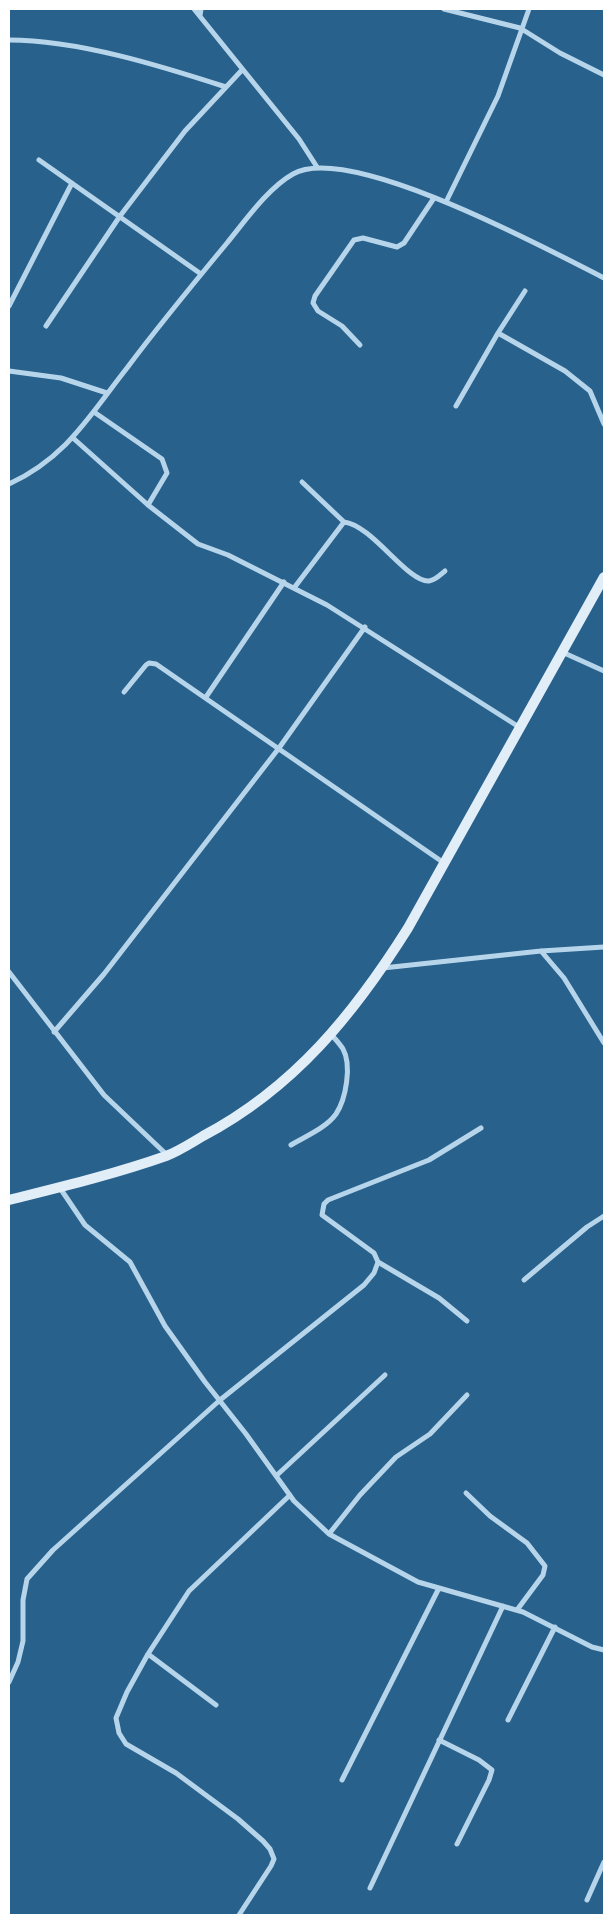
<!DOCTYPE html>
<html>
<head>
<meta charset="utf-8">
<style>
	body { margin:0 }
	#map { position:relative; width:613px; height:1924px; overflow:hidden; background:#28618c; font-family:Montserrat,sans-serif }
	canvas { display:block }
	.frame { position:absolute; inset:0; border:10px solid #fff; pointer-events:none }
</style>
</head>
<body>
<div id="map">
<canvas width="613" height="1924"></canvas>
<div class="frame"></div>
</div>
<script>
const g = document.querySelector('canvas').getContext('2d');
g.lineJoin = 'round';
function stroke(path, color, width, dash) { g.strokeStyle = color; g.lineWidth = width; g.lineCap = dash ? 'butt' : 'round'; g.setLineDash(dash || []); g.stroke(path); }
stroke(new Path2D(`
	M194,9L299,139L317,167
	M444,9L520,28L560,53L604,75
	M200,16L201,9
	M9,40C78,40 161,66 226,87
	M39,160L201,274
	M446,202L498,96L529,9
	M9,306L72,183
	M46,326L120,216L185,131L242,70
	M498,333L565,371L590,391L604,424
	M360,345L342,326L318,311L313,303L315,296L354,240L363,238L397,247L404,243L434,198
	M9,371L61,378L107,393
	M456,406L498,333L525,291
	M94,412L162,459L167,473L148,505
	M73,438L148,505L198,544L228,555L327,605L519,727
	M302,482L344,522
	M9,484C67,457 89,416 127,368C159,325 193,284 227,243C245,221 268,188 293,174C349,142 547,249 604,278
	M294,588L344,522C372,525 408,583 429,581C436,580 440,575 445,571
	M562,652L604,671
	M124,692L146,665L149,663L156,664L444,863
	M206,697L284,582
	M541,951L564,978L604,1043
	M383,968L541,951L604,947
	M9,972L104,1095L167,1155
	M54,1032L104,974L279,748L365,627
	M291,1145C306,1136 326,1128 336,1114C346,1099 352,1065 343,1049C340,1044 335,1039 331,1034
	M60,1188L85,1225L130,1262L165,1326L205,1382L246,1434L294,1501L329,1534L418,1582L523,1612L592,1647L604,1650
	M378,1262L439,1298L467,1321
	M524,1280L587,1227L604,1216
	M276,1476L385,1375
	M466,1493L490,1516L527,1543L545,1566L543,1575L517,1610
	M329,1534L360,1495L396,1457L430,1434L467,1395
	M148,1654L216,1705
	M9,1682L18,1662L23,1641V1600L27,1579L53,1550L220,1400L364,1285L374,1273L378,1262L374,1253L322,1215L324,1204L328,1200L429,1160L481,1128
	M508,1720L555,1627
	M439,1740L479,1760L492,1770L489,1780L457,1844
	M342,1780L439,1588
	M370,1888L503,1606
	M587,1900L604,1862
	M239,1915L271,1866L274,1859L270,1849L263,1841L238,1819L176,1773L126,1744L119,1733L116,1718L127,1692L148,1654L189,1591L290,1495`), '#b7d5ea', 5);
stroke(new Path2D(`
	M9,1200C61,1187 115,1174 166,1156C179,1151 191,1143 203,1136C294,1088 354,1014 408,928L604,577`), '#e1eef8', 10);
</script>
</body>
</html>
